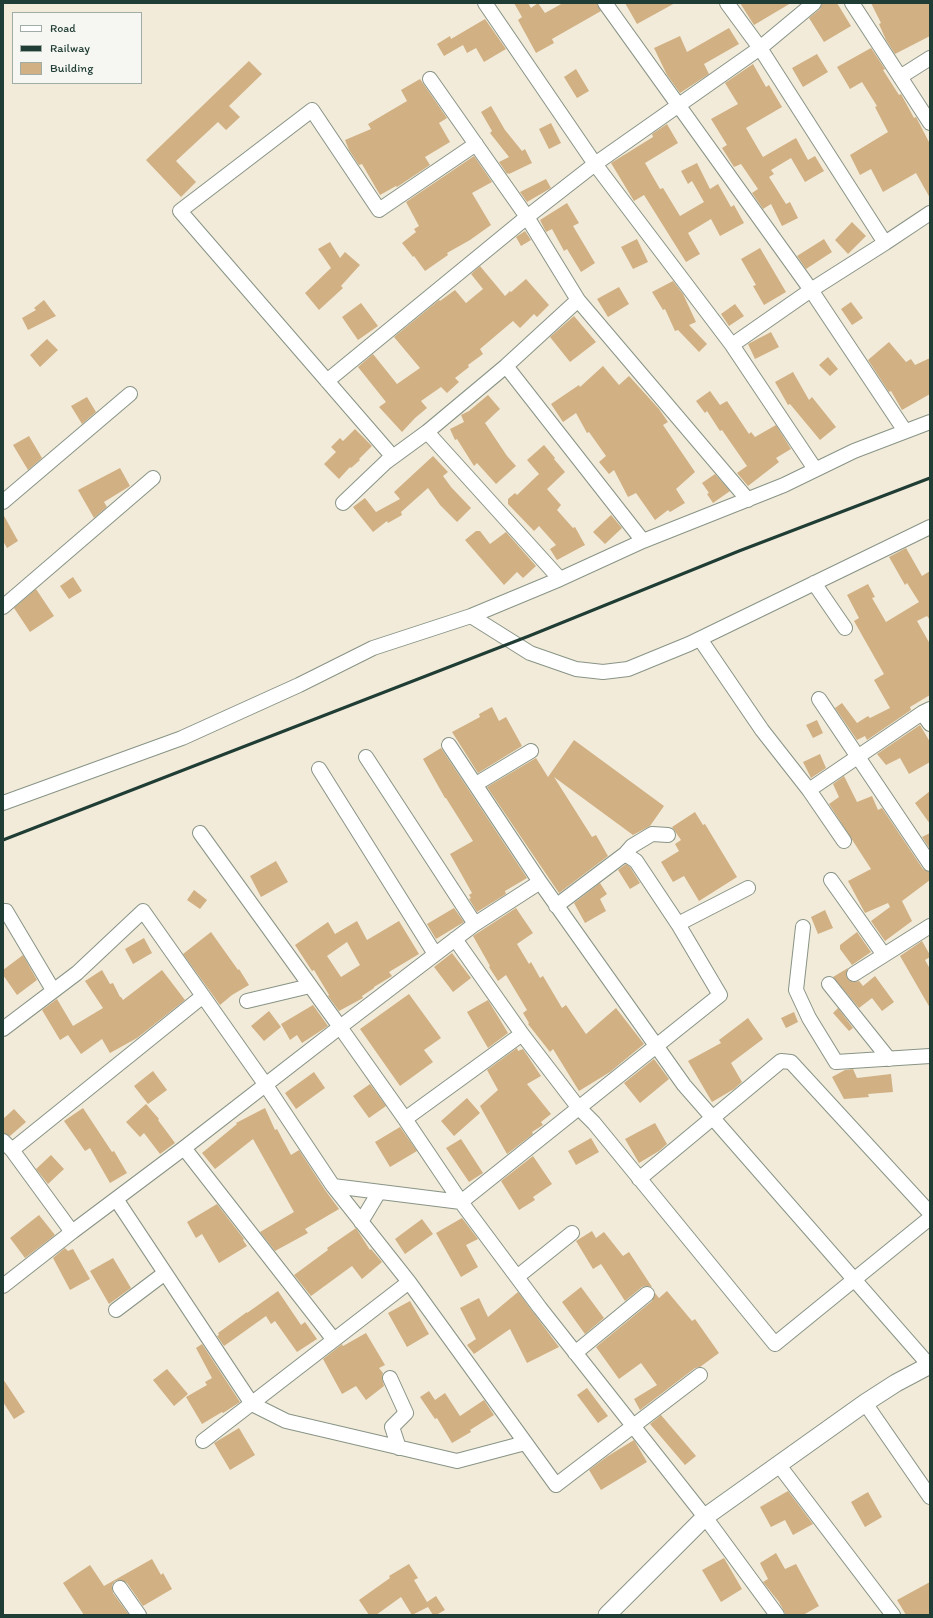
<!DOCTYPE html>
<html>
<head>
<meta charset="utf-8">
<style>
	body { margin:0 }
	#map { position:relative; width:933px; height:1618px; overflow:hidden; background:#f2ebd9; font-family:Itim,sans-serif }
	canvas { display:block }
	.frame { position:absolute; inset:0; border:4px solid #1f3d34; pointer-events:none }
	.legend { position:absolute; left:12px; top:12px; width:130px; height:72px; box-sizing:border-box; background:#f6f6f2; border:1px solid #a0aca6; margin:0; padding:5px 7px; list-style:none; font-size:12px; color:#1f3d34 }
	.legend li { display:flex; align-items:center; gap:8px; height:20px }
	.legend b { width:20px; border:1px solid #a0aca6 }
</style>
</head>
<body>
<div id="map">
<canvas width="933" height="1618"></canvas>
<div class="frame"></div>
<ul class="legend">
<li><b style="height:5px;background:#fff"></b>Road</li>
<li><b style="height:5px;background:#1f3d34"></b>Railway</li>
<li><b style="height:11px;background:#d1b083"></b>Building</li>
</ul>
</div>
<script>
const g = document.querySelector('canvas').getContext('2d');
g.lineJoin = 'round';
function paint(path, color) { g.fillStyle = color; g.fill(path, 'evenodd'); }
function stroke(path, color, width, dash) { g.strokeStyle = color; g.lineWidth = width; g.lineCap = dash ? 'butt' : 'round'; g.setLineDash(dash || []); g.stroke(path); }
paint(new Path2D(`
	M514,3H528L531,8L538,3L545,13L563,3H597L601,11L552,39L554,43L536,53L518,20L522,17Z
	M625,3H675L637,24Z
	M740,3H791L754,25Z
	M822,3H837L851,26L824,42L809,18L820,9Z
	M871,3H930V36L895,54L886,40L879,24L881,23Z
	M485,19L506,49L484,62L476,48L467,53L463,45L444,56L437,44L450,36L451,39Z
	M729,28L739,44L704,64L709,74L680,93L667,75L654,48L680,36L687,52Z
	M871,48L885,69L883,70L899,95L901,94L914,118L916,117L930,144V198L916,173L883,192L871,169L860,175L850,155L888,132L875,107L877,106L862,82L850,89L837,67Z
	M817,54L828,72L803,87L792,68Z
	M249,61L262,74L229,106L240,117L226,130L218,122L176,161L196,182L181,197L146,160Z
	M753,64L766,87L769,85L782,107L746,128L763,157L796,138L808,160L815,156L824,171L805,182L791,158L771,170L774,174L769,177L786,204L790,202L798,218L782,226L771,204L763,209L752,193L758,189L741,164L734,167L722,148L727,145L711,119L738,104L725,83Z
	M576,69L589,91L577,98L564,77Z
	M420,79L447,118L439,123L450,142L425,157L430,165L397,187L396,186L380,195L362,164L359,165L349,150L345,140L371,129L368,124L407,101L401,90Z
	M491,106L505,130L522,151L525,149L532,163L509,174L508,173L507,174L499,162L509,157L490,133L492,131L481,112Z
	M551,123L561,143L549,149L539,129Z
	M667,124L678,143L645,163L660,189L663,188L680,216L704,202L692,181L688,184L681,171L697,163L710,189L718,184L731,207L734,205L744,223L720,236L711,219L688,233L700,254L686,262L644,195L634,201L611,163L653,137L652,134Z
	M474,156L492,182L472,193L491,225L470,240L447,253L448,255L425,271L414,256L413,257L402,243L416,232L414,229L419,226L406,202Z
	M546,179L551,188L527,202L520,192Z
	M567,203L579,223L573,226L595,263L581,272L567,249L564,251L552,229L546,232L540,220Z
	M852,222L866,236L848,254L835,240Z
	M525,231L531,240L521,246L516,237Z
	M637,239L648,262L633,269L621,247Z
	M824,239L832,252L806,269L797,256Z
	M330,242L340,258L345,252L360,265L341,286L343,288L319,310L305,293L331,268L318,249Z
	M760,248L786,292L764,305L753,286L756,285L741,259Z
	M480,266L505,296L510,291L511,292L526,279L549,305L537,317L534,314L520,328L513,321L480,349L483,354L468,365L469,367L455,378L459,382L447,393L441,387L421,401L427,408L415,418L402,432L379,407L386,402L358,367L373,354L397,384L420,368L394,337L439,300L440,301L455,290L466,303L483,289L471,274Z
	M673,281L683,294L696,322L689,325L707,344L699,352L678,330L675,331L665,309L663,310L652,292Z
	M619,287L629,304L608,317L597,299Z
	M44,300L56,316L28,330L22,318L36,310L34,308Z
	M851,302L863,318L852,325L841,309Z
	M361,303L378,326L358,340L342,317Z
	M735,304L744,316L729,326L721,314Z
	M574,316L596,342L570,362L550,337Z
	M771,332L779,347L755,359L748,344Z
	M47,339L58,350L40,367L30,355Z
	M889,342L906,362L911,359L915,365L930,358V394L902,410L891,391L889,392L868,360Z
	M828,357L838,369L830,376L819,365Z
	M603,366L619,385L629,376L659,409L668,422L663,425L695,472L676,489L685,503L670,512L668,510L655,520L636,493L628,497L614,470L609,474L599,462L606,456L589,432L587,433L576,413L563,422L551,404L579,385L580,387Z
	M793,372L809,400L812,397L836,427L820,440L790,404L788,405L775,382Z
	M710,391L720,405L727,401L749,434L751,432L755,437L776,425L791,449L776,458L779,462L748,486L737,473L747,466L722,430L720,431L707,411L705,413L696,401Z
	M488,395L500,409L485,423L507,456L516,466L496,484L477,463L474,466L457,439L455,440L450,429L464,422L461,415L469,411Z
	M87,397L96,412L82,424L71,406Z
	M355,429L372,446L359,459L360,460L351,468L350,467L339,479L324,464L336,452L331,447L340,438L343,441Z
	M29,436L42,458L28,470L13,445Z
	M544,445L555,458L554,459L565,472L547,489L561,505L557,510L573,528L575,527L585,545L557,560L550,549L556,545L539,526L534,531L508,504V499L515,493L517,495L539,474L527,460Z
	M433,456L448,472L443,476L451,487L471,508L457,522L440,505L428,488L401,512L402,515L388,523L387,521L373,532L353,507L365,498L376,512L400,499L394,492Z
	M120,468L130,486L104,502L107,507L94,518L78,490Z
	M715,474L730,491L713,503L707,494L709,493L702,483Z
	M3,514L18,541L7,548L3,541Z
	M611,515L622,528L605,544L593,532Z
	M476,531H480L490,544L506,532L536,566L523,578L517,572L504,585L465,540Z
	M906,548L922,576L930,571V620L927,616L917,621L930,644V695L910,707L911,710L867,740L865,736L857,740L835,708L842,703L857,723L868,716L870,718L890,708L874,680L884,674L854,621L859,618L847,595L868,584L875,597L872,598L886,622L919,602L907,583L905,585L889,557Z
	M73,577L82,591L69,599L60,586Z
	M36,589L54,616L30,632L14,608Z
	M492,707L499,721L506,717L522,746L478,773L452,732L480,717L479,714Z
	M817,720L823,733L813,738L806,725Z
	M920,725L930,742V762L909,774L900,758L886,765L877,754Z
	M574,740L664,806L650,826L633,835L554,777L592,837L596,835L608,856L559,893L487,787L536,758L548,777Z
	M441,748L527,878L505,891L506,894L477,912L469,899L471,898L469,895L472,893L450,854L473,841L446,798H445L423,759Z
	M820,754L826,768L811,778L803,762Z
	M844,776L857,802L872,796L878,810L882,808L923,869L930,872V880L902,901L912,921L885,941L871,921L890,907L888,903L865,913L848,881L871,869L829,804L839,797L833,784Z
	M930,791V824L915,803Z
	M695,812L703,825L705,824L737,877L699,901L684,876L673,882L661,862L679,851L675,844L681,840L672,827Z
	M930,833V849L922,837Z
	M276,861L288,882L261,897L250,876Z
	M626,864L630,867L640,883L630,889L618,870Z
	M600,883L607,894L600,899L606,911L585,923L574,903Z
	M194,890L207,900L200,909L187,900Z
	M454,908L464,922L436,939L427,924Z
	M516,908L533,933L517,944L529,964L531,962L540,978L543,976L562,1008L566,1005L586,1034L616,1008L644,1044L610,1072L579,1091L553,1049L550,1052L528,1024L529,1023L523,1013L527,1010L506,975L498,981L489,967L490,966L473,936Z
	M825,910L833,928L818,934L811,917Z
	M357,921L367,940L399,921L419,954L389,972L392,976L374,987V988L362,996L363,998L339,1011L328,996L329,995L314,970L312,971L295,945L328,922L335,934ZM347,942L360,965L341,977L327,956Z
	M211,932L238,970L239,969L249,985L232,995L220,1005L183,954Z
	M857,932L871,952L852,965L840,949V945Z
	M144,938L152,953L133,964L125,949Z
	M922,941L930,955V957L925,960L930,969V1008L900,956Z
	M452,953L471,978L453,992L434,967Z
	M23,955L37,980L17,995L3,975V970Z
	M848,968L846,975L850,981L855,982L859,981L863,986L875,976L894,1002L882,1011L872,998L859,1008L833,977Z
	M102,970L110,984L113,983L120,997H121L123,1000L162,970L185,1000L137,1038L110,1053L102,1039L81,1054L68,1035L60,1040L42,1010L57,999L73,1026L103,1008L85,981Z
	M409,994L441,1038L424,1050L433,1062L400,1086L360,1029Z
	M488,1000L508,1033L488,1048L467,1012Z
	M313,1005L328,1026L302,1043L297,1035L290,1040L281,1024Z
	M838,1008L853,1028L849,1031L833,1013Z
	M269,1011L281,1027L264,1041L251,1026Z
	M794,1012L798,1022L786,1028L781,1018Z
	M748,1018L763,1039L731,1063L742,1082L734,1089L712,1102L688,1061L721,1043L719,1040Z
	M517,1048L518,1051L523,1049L541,1076L527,1084L551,1114L541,1122L543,1125L532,1132L533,1134L507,1154L480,1106L498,1090L487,1070Z
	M654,1059L669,1079L640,1103L624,1083Z
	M853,1069L857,1078L891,1074L893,1092L868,1094L869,1097L844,1099L832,1077L845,1070Z
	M153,1071L167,1090L148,1104L134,1086Z
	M314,1072L325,1088L296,1109L285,1093Z
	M370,1084L386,1106L369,1118L353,1096Z
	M467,1098L480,1113L454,1136L441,1121Z
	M146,1104L159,1119L158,1120L175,1143L160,1154L144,1133L140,1137L126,1122Z
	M83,1108L112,1152L114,1151L127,1173L110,1183L90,1148L85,1151L64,1121Z
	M265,1108L275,1130L277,1129L291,1155L299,1150L325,1190L339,1209L305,1229L308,1233L275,1251L260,1232L294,1212L253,1139L215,1169L202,1153L237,1124L236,1123Z
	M14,1109L26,1122L10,1136L3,1133V1119Z
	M655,1123L667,1144L659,1151L639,1163L625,1139Z
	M400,1127L417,1151L390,1167L375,1142Z
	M591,1138L599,1152L576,1165L568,1151Z
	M461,1139L483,1173L469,1182L446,1148Z
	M51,1155L64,1169L48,1184L36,1169Z
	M533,1156L552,1184L533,1197L535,1200L519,1210L501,1181Z
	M217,1204L244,1239L243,1240L247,1246L219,1263L202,1234L196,1238L187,1222Z
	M39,1215L55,1235L25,1258L10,1238Z
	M462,1218L478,1239L466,1245L478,1267L461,1277L436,1233Z
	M422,1219L433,1234L405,1254L395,1239Z
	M356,1228L370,1250L371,1249L382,1262L362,1279L352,1266L311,1296L294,1275L328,1250L327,1248Z
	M592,1231L596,1238L604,1232L623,1256L629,1252L652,1287L646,1286L642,1287L625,1301L601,1264L593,1269L576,1241Z
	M65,1248L68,1251L73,1249L90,1279L70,1290L53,1258Z
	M113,1258L131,1288L109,1304L90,1271Z
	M581,1287L604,1318L585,1334L562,1302Z
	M278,1291L301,1325L305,1322L317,1339L297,1352L275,1321L271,1324L266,1316L224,1346L217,1336L219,1335L218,1333L247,1312V1313Z
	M667,1291L692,1321L695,1319L719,1353L700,1367L695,1368L640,1410L634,1399L657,1385L641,1363L619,1379L596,1347L652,1301L655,1293L659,1298Z
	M518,1292L559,1347L527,1363L510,1329L474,1354L467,1345L476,1339L460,1308L479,1298L488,1317Z
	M410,1301L429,1334L407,1347L388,1313Z
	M366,1333L385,1365L379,1368L383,1373L382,1378L384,1386L366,1400L356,1386L342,1394L323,1359L341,1345L342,1344L343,1346Z
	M202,1344L240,1402L223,1413L222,1412L202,1424L186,1397L207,1385L205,1382L212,1378L196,1348Z
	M167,1369L188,1394L174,1406L153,1380Z
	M3,1379L25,1412L14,1419L3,1402Z
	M587,1388L608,1416L598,1423L577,1395Z
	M429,1391L435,1400L445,1393L460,1416L484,1400L494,1415L470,1430L471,1432L452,1443L437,1418L435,1419L420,1397Z
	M661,1415L696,1456L685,1465L650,1424Z
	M239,1428L255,1455L230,1470L214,1443Z
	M634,1440L647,1462L601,1490L589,1470L608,1456Z
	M788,1491L813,1524L793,1535L785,1520L771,1527L760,1507Z
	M868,1492L882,1517L865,1527L851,1502Z
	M776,1553L785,1569L796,1564L819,1606L803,1615H786L779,1602L763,1582L768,1579L760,1563Z
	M724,1558L742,1589L721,1602L702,1570Z
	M152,1559L161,1575L163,1573L172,1589L143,1606L127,1583L120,1580L115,1581L112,1585L113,1593L129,1615H84L63,1583L90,1565L104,1586Z
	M409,1564L418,1578L414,1580L427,1602L436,1596L445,1610L436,1615H433L428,1607L412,1615L401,1597L376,1615H369L359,1600L390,1578L389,1576Z
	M930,1582V1615H906L897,1600Z`), '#d1b083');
const minor = new Path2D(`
	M485,3L595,164L732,345L815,469
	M605,3L811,290L905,431
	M727,3L760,48L885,243
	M852,3L930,123
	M900,77L930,58
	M430,79L527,217L578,300L506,366L427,432L560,579
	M578,300L748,500
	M732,345L811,290L885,243L930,213
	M506,366L643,541
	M327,381L527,217L595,164L760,48L814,3
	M393,457L180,211L312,110L379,210L476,144
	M3,502L130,394
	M343,503L386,462L427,432
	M814,583L845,628
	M3,607L153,478
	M471,616L530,653L576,669L603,672L628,669L689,644L930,527
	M700,639L762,730L809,790L844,841
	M819,699L930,864
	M930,709L922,713L930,724
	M449,745L540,882
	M366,757L475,924
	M319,769L435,954
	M476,784L531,751
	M809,790L922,713
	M3,803L182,738L299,685L373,648L471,616L560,579L643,541L784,485L854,451L930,422
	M831,880L884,955
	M556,906L625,854L632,846L652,834L668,835
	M3,911H6L53,990
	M678,924L748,888
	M803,927L796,990L809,1018L836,1062L930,1056
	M455,939L522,1034L578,1107L594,1123L775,1344L930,1218
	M854,974L930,926
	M829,984L889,1059
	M247,1001L310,986
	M3,1029L77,973L143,911L265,1084L333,1186L409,1282L556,1485L700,1375
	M405,1119L522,1034
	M3,1141L12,1150L72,1232L184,1148L340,1027L200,833
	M184,1148L334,1340
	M12,1150L203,996
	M639,1179L781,1061L791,1062L930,1213
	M333,1186L461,1202L720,995L678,924L636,861L625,854
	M116,1199L252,1404L286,1421L457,1461L525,1443
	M361,1222L379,1192
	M517,1277L572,1233
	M3,1286L72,1232
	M116,1310L165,1273
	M575,1353L647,1294
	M390,1378L406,1413L392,1427L399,1448
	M865,1403L930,1497
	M203,1441L409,1282
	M778,1464L893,1615
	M120,1588L139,1615
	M777,1615L705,1517L540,1308L461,1202L405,1119L340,1027L475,924L540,882L684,1085L929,1365`);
const tertiary = new Path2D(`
	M607,1615L705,1517L865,1403L896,1383L930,1365`);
stroke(minor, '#889486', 16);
stroke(tertiary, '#889486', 19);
stroke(minor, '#fff', 14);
stroke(tertiary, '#fff', 17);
stroke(new Path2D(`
	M3,840L529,636L739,551L930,478`), '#1f3d34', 3);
</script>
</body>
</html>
